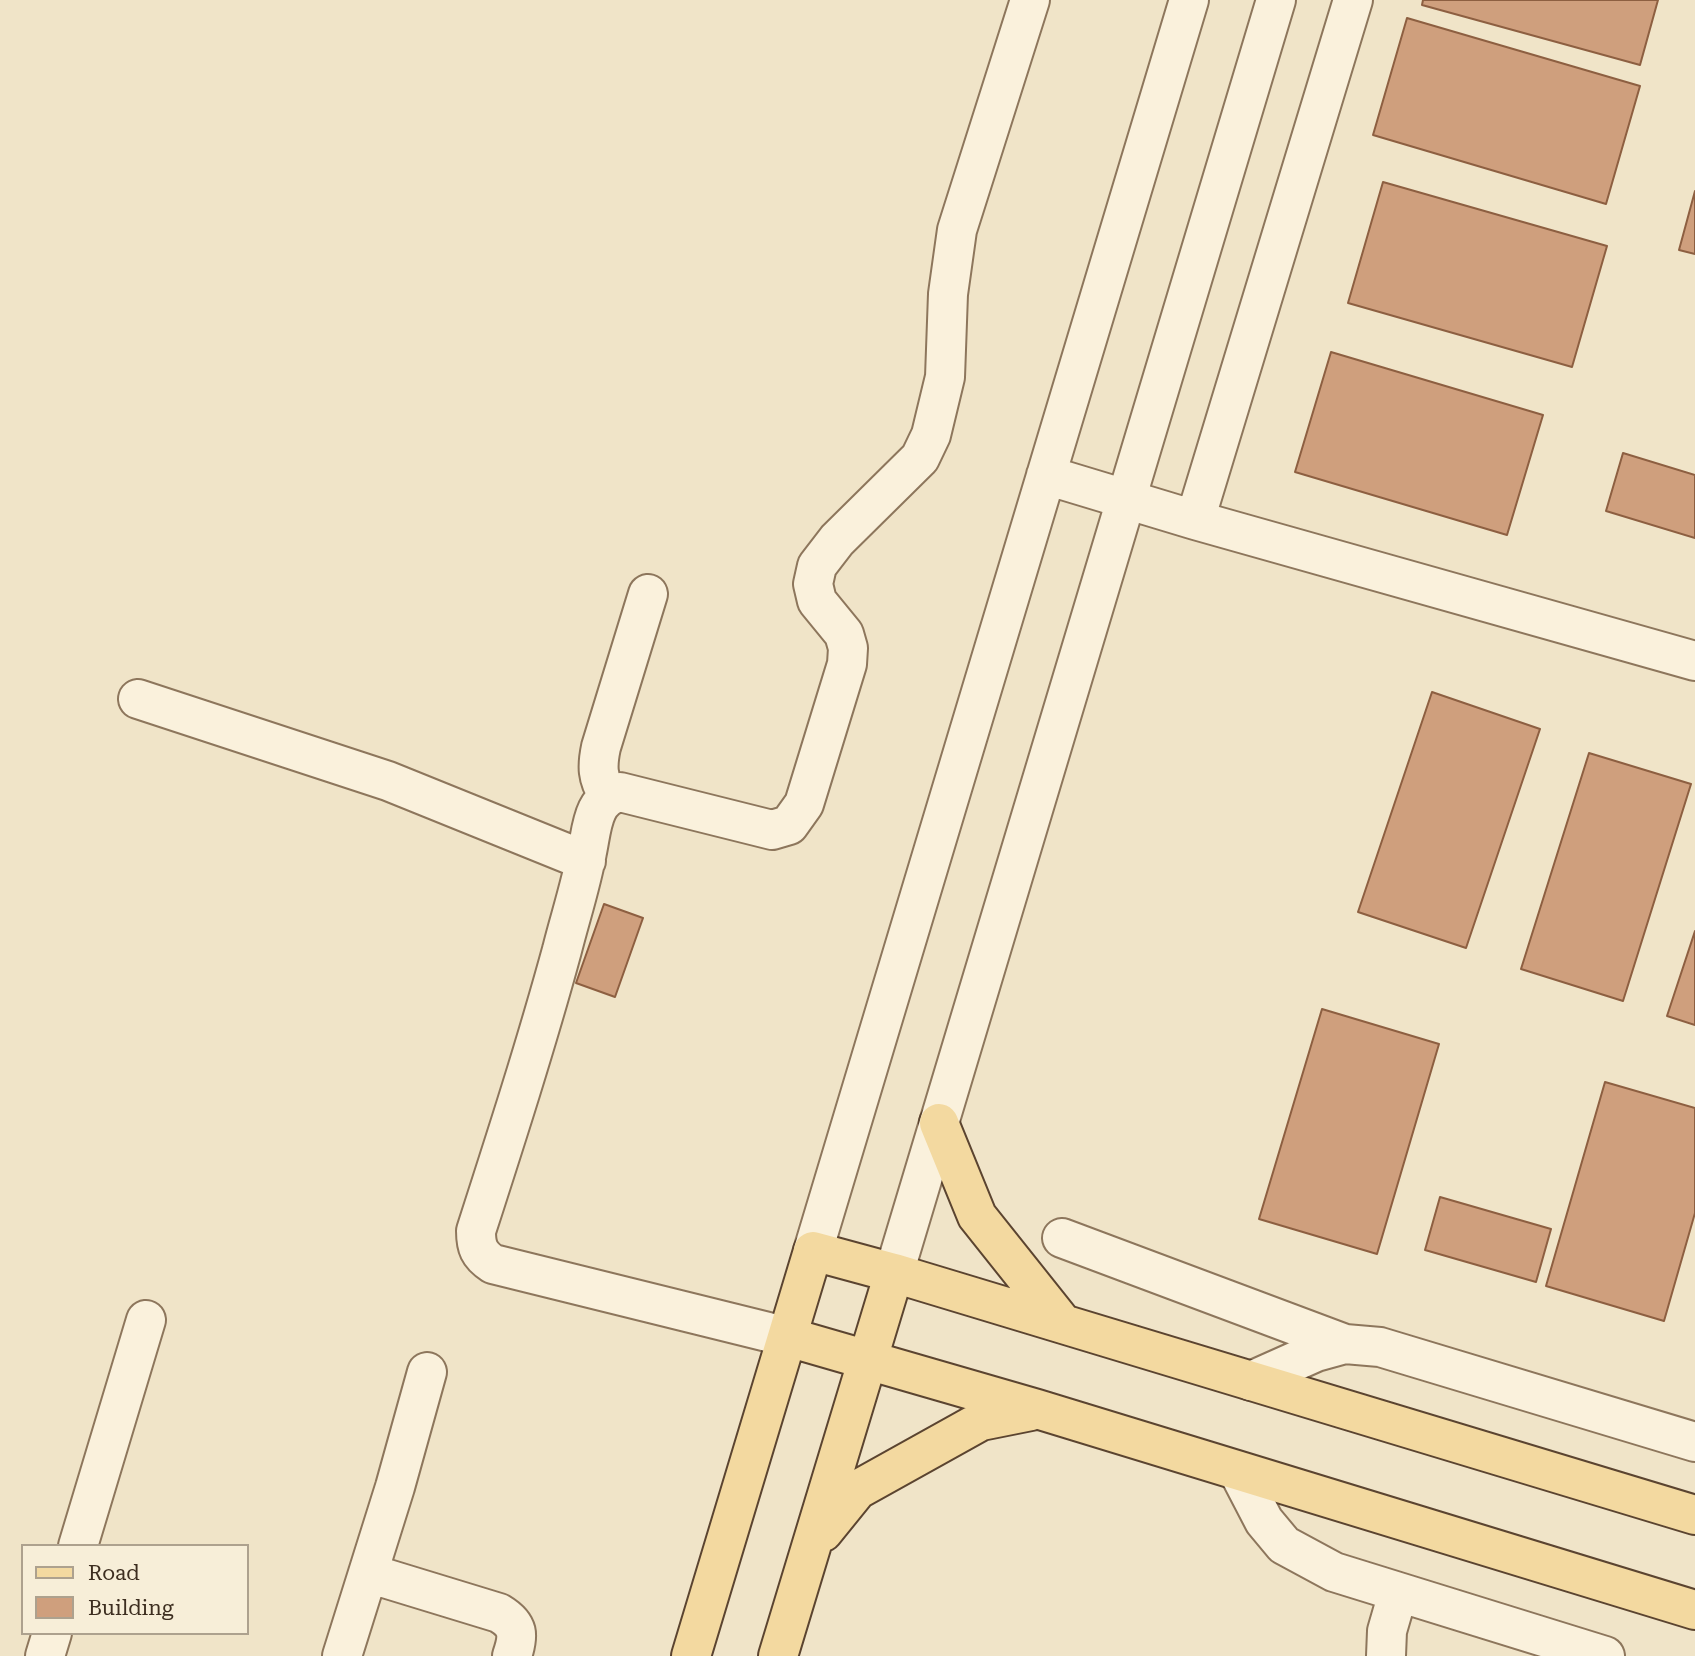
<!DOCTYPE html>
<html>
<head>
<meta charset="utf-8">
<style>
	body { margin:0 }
	#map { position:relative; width:1695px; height:1656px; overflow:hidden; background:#f0e4c8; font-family:"Roboto Serif",serif }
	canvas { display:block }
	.legend { position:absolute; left:21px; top:1544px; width:228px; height:91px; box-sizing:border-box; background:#f7eed8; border:2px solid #ada18e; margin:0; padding:9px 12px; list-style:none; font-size:21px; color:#3d2e20 }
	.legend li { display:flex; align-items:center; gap:14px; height:35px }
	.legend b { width:35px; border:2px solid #ada18e }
</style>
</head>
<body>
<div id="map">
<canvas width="1695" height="1656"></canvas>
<ul class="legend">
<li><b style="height:9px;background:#f3d9a0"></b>Road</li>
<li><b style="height:19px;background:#cf9f7d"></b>Building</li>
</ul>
</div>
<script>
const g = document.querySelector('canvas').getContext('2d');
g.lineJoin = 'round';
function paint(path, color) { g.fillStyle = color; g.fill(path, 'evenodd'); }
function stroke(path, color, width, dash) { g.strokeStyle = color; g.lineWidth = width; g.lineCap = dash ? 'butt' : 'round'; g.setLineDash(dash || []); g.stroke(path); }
const building = new Path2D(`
	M1423,0H1658L1640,65L1422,5Z
	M1407,18L1640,86L1606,204L1373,135Z
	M1383,182L1607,246L1572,367L1348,303Z
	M1695,191V254L1679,250Z
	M1331,352L1543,415L1507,535L1295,472Z
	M1623,453L1695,475V538L1606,511Z
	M1432,692L1540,729L1466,948L1358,912Z
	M1589,753L1691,784L1623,1001L1521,969Z
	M604,904L643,918L615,997L576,983Z
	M1695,931V1025L1667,1016Z
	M1322,1009L1439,1044L1377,1254L1259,1219Z
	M1605,1082L1695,1108V1213L1664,1321L1546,1286Z
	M1440,1197L1551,1229L1536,1282L1425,1250Z`);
paint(building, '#cf9f7d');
stroke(building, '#8d5f41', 2);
const minor = new Path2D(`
	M1046,475L1195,520L1695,661
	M1195,520L1353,0
	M138,699L388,781L586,861
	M608,795C597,778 597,766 601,747L648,594
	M1062,1238L1345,1344
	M813,1251L1189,0
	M894,1273L1276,0
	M788,1337L493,1264C479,1255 476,1247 476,1231C506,1138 536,1045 562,950C570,918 581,885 587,852C592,829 592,798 620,792L772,830L789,825L804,804L847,664L848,648L844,634L817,601L813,584L817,566L837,540L920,458L931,435L945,377L948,294L957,230L1030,0
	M1251,1381L1316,1352L1345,1344L1380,1347L1695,1442
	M1238,1471L1264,1521L1284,1545L1334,1572L1605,1656
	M78,1546L146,1320
	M368,1573L499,1613C519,1625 519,1635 512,1656
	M45,1656L52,1633
	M342,1656L395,1487L427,1372
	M1386,1656L1387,1631L1398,1593`);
const major = new Path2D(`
	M939,1123L977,1216L1063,1324
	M788,1337L1037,1409L1695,1610
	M823,1532L857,1490L981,1421L1031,1411
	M691,1656L813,1251L894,1273L1695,1515
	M778,1656L894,1273`);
stroke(minor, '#8d765c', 42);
stroke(major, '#5b4430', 42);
stroke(minor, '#faf1dc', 38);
stroke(major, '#f3d9a0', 38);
</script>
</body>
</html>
